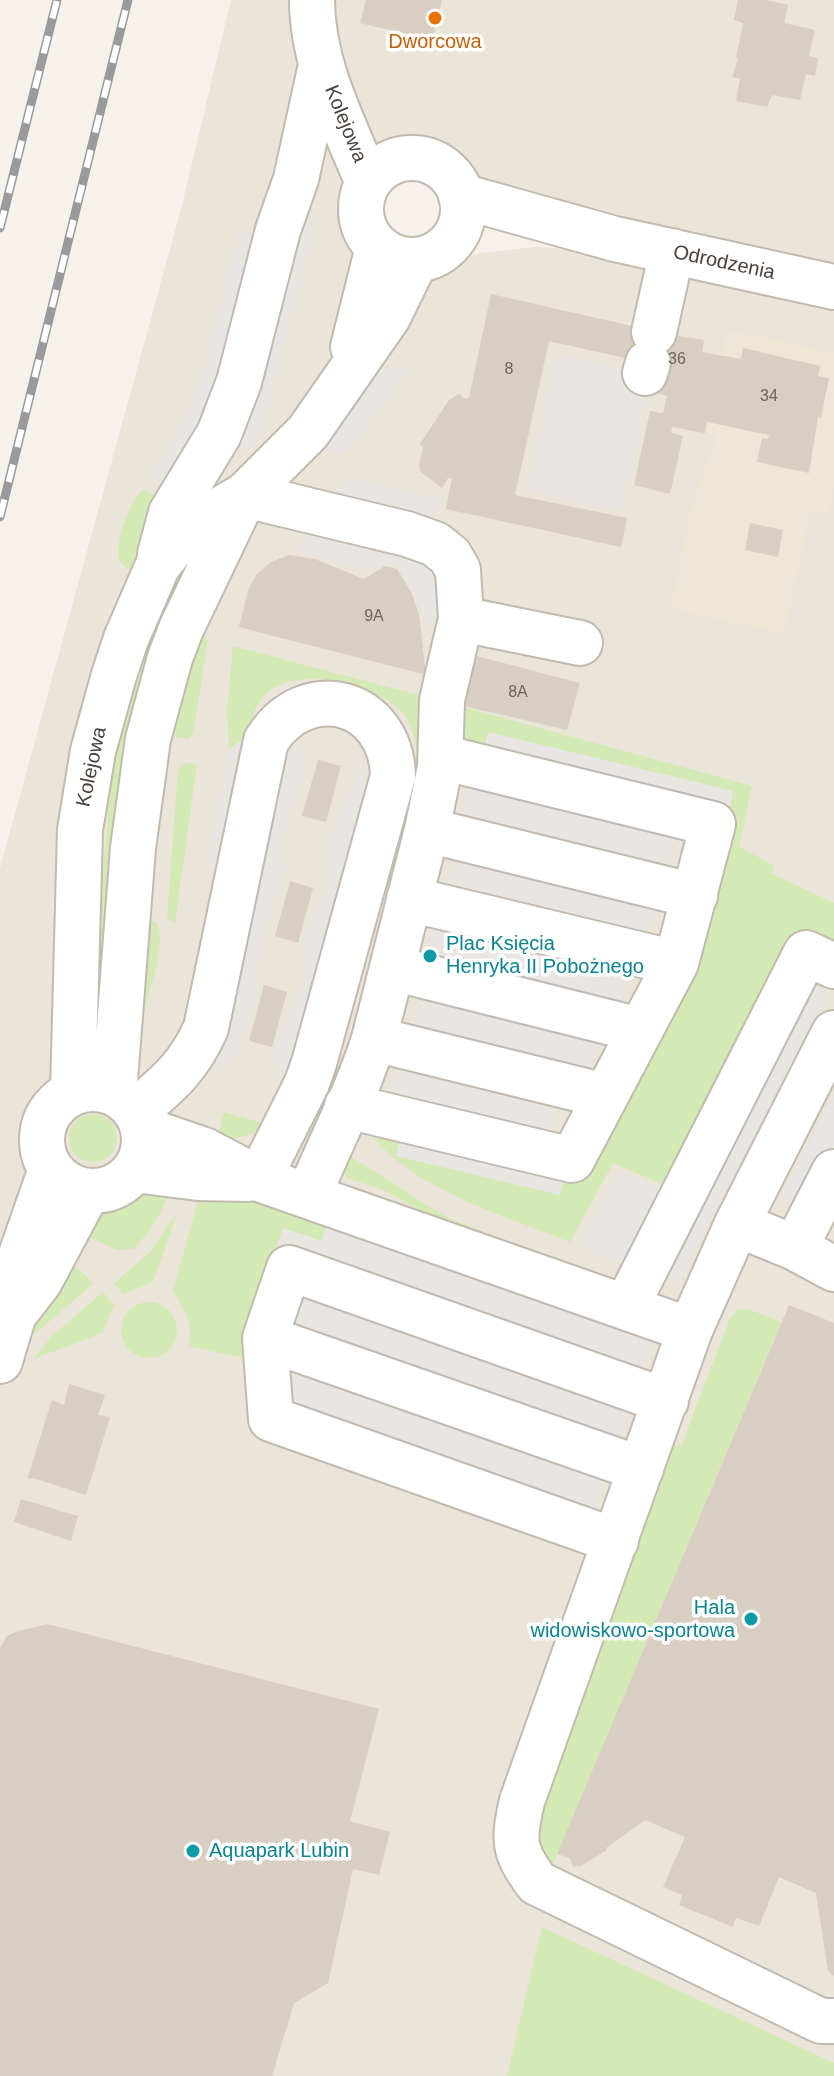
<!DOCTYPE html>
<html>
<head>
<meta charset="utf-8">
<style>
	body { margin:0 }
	canvas { display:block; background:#f6f2eb }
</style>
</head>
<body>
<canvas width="834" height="2076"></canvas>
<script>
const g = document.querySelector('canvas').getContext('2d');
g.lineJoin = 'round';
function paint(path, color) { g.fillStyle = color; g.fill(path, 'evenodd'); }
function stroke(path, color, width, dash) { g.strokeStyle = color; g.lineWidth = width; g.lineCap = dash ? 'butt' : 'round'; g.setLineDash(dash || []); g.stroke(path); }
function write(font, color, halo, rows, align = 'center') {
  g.font = font + ' Arial,sans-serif'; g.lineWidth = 7; g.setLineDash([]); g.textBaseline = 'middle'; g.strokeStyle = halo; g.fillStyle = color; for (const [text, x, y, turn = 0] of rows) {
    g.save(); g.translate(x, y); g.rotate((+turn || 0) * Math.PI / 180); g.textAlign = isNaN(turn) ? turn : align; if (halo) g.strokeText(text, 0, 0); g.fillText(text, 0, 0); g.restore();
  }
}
paint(new Path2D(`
	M231,0H834V267L499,191L472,179L452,162L401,142L346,173L352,253L424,279L450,264L480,253L536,247L582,250L834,304V2076H0V868L181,209Z`), '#eae4d9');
paint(new Path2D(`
	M727,330L834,353V485L828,514L811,510L784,633L671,609L690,513L717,435L705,433Z`), '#efe7d5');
paint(new Path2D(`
	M144,489L163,501L130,570C124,566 119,563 118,555C117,538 131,498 144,489Z
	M154,615L167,620L107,1011L83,1010L101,894L114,747Z
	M199,633L208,640L193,733L188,739L166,735Z
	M233,646L426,697L422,755L393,879L385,877L417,752C415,736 410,719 398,708C369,682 297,665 266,694C254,706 250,722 246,738L229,749L227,712Z
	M452,704L752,786L739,847L775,866L771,873L834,903V945L803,930L667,1186L613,1163L570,1242C501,1214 408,1189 363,1125L402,1132L396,1156L566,1172L728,815L733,792L488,732L482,754L460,746Z
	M185,763L197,764L175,923L167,918L178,770Z
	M147,921L156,922C167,939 151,985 146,1005L142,1009Z
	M224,1112L265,1124C251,1137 236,1141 218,1137Z
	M69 1138a24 24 0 1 1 48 0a24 24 0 1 1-48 0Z
	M342,1151L444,1216L533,1252L434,1219L384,1190L347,1178L341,1166Z
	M173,1185C163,1209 152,1231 133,1249L117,1250L76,1231C83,1223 90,1213 98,1207C118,1190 148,1188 173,1185Z
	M201,1191L264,1202L329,1219L322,1241L283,1228L242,1344L243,1358L192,1347L189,1344C193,1320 185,1310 173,1291Z
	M178,1211L153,1282L123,1294L114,1283L150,1252Z
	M63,1263L78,1269L94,1283L24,1343Z
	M103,1292L114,1305L102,1333L33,1359L52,1336Z
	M121 1330a28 28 0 1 1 56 0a28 28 0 1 1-56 0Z
	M748,1309L781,1322L552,1866C532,1849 539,1819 542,1796L669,1444L681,1447L730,1318L738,1310Z
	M542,1927L834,2063V2076H507Z`), '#d4eab4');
paint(new Path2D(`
	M270,208L316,219L266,417L252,451L228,441L190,504L149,479L195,399L240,232L262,237Z
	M557,354L652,375L621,511L528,489Z
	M411,366L347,452L316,451L380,368Z
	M349,477L442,500L425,522L331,501Z
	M303,527L420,554L444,584L445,622L424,621L417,597L397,565L386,563L371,572L299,551Z
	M488,732L733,791L728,815L482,754Z
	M315,735L304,750L305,769L282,833L284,876L260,938L259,993L234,1056L207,1076L201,1070L275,783L296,748Z
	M246,738L218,881L207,863L229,749Z
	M358,753L369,784L283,1095L274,1050L301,990L302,942L327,887L329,839L360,770Z
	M470,777L675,827L663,874L458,823Z
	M458,848L658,897L646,943L447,895Z
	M436,917L629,964L618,1011L424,964Z
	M806,982L827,993L678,1282L656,1272Z
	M424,988L600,1032L588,1078L413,1036Z
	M402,1057L559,1096L548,1143L390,1104Z
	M834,1094V1147L802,1209L780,1198Z
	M402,1132L566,1172L560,1195L396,1156Z
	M618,1171L666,1191L628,1266L580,1246Z
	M329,1219L655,1334L640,1379L275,1252L283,1228L321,1241Z
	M294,1285L632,1404L616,1449L279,1330Z
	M291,1361L608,1472L592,1517L287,1412L295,1388L284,1384Z`), '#e8e5e3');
paint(new Path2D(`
	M366,0H442L432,40L360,23Z
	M738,0H765L788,5L784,23L815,30L809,56L818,58L815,76L806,74L800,100L772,95L767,107L736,101L740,79L732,77L738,59H736L743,23L734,20Z
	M491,294L667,334L704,340L702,352L741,359L743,348L820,366L818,376L829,378L821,418L818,417L809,473L757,462L762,438L768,439L769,435L707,422L705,433L672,427L671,433L683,436L670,494L634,485L650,411L663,413L667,396L654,392L660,366L549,341L515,495L627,518L621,547L446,509L452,479L448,478L442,488L420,471L419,465L423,447L420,444L449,400L459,394L465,399L469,398Z
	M750,523L783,530L778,557L745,550Z
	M289,555L315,559L364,579L385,566L397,569L412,594L419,614L426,675L239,627L248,590L257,574L271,562Z
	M469,654L580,683L567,730L456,704Z
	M318,760L341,766L326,822L302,816Z
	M290,881L313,888L298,943L275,936Z
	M264,985L287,992L272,1047L249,1041Z
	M789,1305L834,1323V1976L828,1971L816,1893L779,1877L759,1926L736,1918L733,1927L679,1905L682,1895L663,1887L685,1837L645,1820L606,1848L607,1850L581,1866L573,1867L570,1858L557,1854Z
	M69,1384L105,1395L98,1415L110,1417L86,1495L33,1478L29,1479L28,1476L52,1400L64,1405Z
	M21,1499L78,1516L71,1541L14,1522Z
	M47,1624L379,1709L350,1821L390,1832L379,1875L353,1869L328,1983L294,2003L272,2076H0V1648L7,1636L18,1631Z`), '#d8cec1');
const minor = new Path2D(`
	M312,0C312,65 344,124 368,183
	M361 209a51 51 0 1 1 102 0a51 51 0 1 1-102 0Z
	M461,196L615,239L834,287
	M654,332L672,251
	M353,347L378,247
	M645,373L648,363
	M245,495L407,534L435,544L450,556L458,570L461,619L442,700L440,767L427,830L374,1039C357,1093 330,1143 309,1195
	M160,554L171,513L219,434L239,382L278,230L296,179L321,65
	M461,619L580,643
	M427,830L695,896
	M409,899L676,963
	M392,968L640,1030
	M834,1033L737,1224L690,1330L522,1801C513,1840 513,1851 537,1883L821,2021H834
	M374,1039L606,1096
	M42 1140a51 51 0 1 1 102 0a51 51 0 1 1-102 0Z
	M73,1092L80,830L93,751L114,675L126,639L158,565L181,537L202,520L245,495L308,432L388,317L416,260
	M114,1093L133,848L148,739L170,658L181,629L245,495
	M347,1106L572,1160L676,963L713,824L441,757
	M136,1111C168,1084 189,1067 206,1028L266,741C306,677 391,699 393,776L314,1063L307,1083L259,1179
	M143,1129L204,1150L259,1179L690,1330
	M135,1170L198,1178L248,1179
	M737,1224L795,1248L834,1269
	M795,1248L834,1172
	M626,1307L806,953L834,966
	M16,1312L40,1281L88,1191
	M265,1338L641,1469
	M0,1361L14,1314L15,1272L51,1169
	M616,1541L271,1419L265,1338L289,1268L666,1401`);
stroke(minor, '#c2baae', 48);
stroke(minor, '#fff', 44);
const rail = new Path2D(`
	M0,228L57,0
	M0,517L128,0`);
stroke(rail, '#9a9a9a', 9);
stroke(rail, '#fff', 6, [18]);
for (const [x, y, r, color] of [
	[435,18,8,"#e8710a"],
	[430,956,8,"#0f9aa8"],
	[751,1619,8,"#0f9aa8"],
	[193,1851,8,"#0f9aa8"]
]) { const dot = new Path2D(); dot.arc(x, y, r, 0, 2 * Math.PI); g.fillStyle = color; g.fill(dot); stroke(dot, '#fff', 3); }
write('16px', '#6e665b', null, [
	["36",677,360],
	["8",509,370],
	["34",769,397],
	["9A",374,617],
	["8A",518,693]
]);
write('20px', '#c56008', '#fff', [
	["Dworcowa",435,42]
]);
write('20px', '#4b4339', '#fff', [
	["Kolejowa",345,124,68],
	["Odrodzenia",724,263,12],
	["Kolejowa",92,767,-78]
]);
write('20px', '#0d838f', '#fff', [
	["Plac Księcia",446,944],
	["Henryka II Pobożnego",446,967],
	["Hala",735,1608,"right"],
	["widowiskowo-sportowa",735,1631,"right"],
	["Aquapark Lubin",209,1851]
], 'left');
</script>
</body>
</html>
